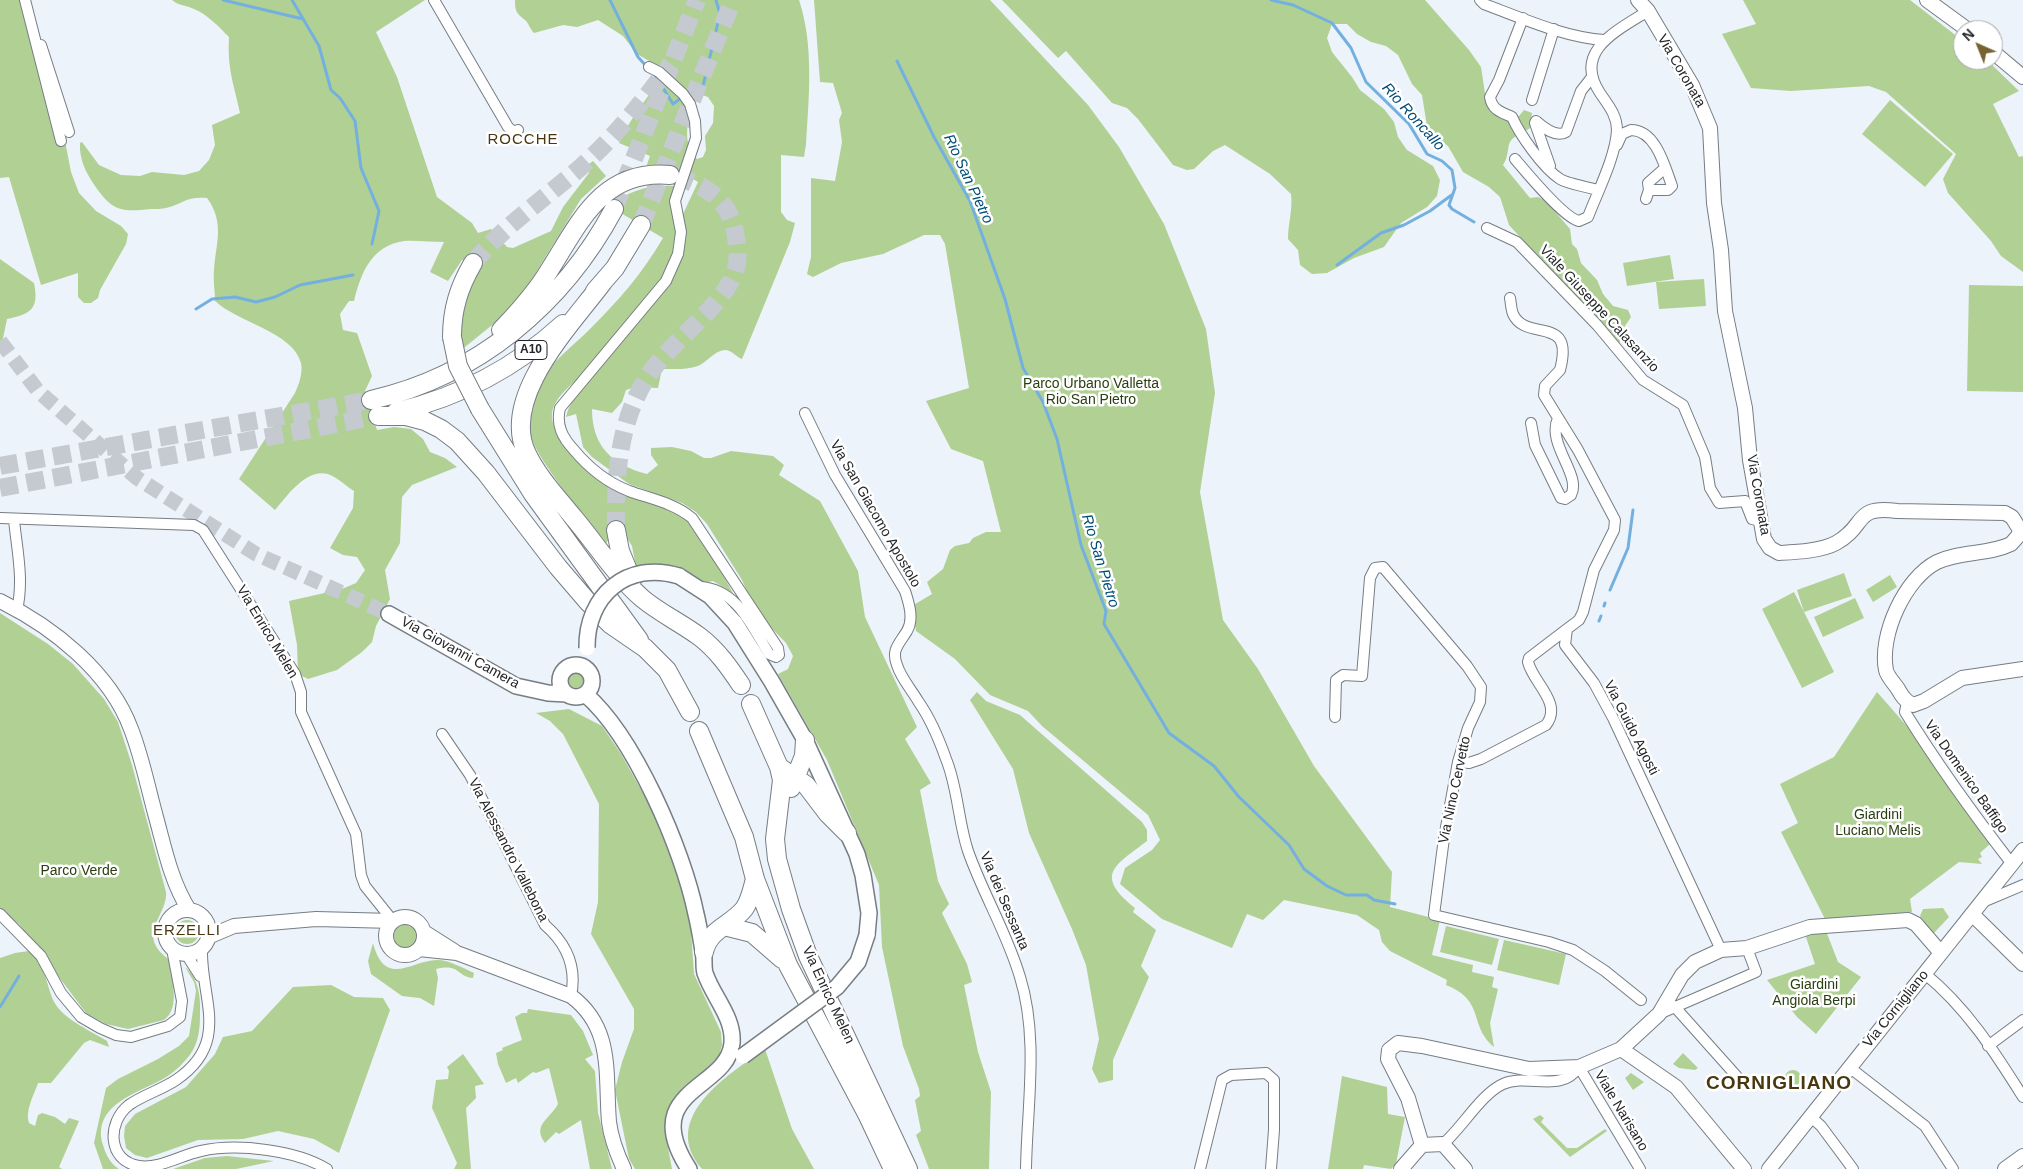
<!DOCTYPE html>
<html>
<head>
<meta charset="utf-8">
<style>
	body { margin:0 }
	#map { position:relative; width:2023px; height:1169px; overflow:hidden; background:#ecf3fa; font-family:Helvetica,sans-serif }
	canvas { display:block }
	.north { position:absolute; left:1953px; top:20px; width:50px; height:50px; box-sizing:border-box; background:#fff; border:1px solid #a7a7a9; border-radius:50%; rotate:316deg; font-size:14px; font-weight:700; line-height:20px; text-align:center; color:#222427 }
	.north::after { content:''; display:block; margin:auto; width:18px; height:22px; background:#776231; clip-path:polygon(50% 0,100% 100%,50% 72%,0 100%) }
</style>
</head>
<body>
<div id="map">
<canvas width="2023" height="1169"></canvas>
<div class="north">N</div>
</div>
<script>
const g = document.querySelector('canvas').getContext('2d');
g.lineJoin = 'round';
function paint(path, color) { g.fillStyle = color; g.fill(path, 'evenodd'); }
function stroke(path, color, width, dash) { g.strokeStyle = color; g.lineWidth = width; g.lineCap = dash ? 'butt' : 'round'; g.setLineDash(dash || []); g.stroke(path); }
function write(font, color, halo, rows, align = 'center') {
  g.font = font + ' Helvetica,sans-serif'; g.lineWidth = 5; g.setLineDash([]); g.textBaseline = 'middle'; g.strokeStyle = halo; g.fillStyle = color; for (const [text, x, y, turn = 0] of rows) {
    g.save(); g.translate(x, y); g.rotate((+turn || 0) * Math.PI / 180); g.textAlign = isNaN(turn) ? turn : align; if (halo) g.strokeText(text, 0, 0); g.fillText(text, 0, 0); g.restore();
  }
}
paint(new Path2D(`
	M0,0H20L46,97L65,141L71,172L79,193L96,211L121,226L128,234L126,244L100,290L98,298L91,303H84L78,297V273L41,285L9,177L0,178Z
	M172,0H425L376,32L397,77L437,197L472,223L478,233L491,229L507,247L513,248L551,231L563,207L589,173V164L593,161L606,176L581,199L521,297L502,317L460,351L458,312L479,263L462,260L448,281L430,272L444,242C431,242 416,240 404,241C371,246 361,273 354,301H349L340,314L343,330L357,333L372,376L365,391L377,430L394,427L411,429L423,439L430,452L445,458L457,467L412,485L402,497L400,543L385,570L390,599L376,626L372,642L362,652L337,670L308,679L298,674L297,645L289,601L342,589L356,583L365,570L357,557L343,555L330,548L353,508L354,491C346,486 337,477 328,474C306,468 287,496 275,510L239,479L295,393C299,384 303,373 301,363C293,332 237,322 215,301C215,291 213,280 214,270C216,242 225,223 207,198C187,196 184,203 166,208C162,209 156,209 151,209C122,212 113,212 95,186C86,173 79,159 80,143L82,142L99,165L121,175L140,176L152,172L184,175L199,171L209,160L215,145L212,125L240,113C234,84 227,69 229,37C219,27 207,14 194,9C186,5 179,6 172,0Z
	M515,0H799C814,45 809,97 806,144L804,157L781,155V212L787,220L795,223L790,242L742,359C736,357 732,350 725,350C714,351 707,362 698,366C687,370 674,369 662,369L658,388L635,387L626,390L622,402L612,413L592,409C592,446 612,465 647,474L658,465L651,455V448L672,447L691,451L704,458H711L731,451L773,456L784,465L779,475L820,501L858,571L865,617L917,727L905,739L931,783L920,790L938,881L949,904L942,913L967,964L972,982L964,985L978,1052L991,1092L989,1169H929L916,1135L921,1131L915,1100L920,1096L919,1089L903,1046L882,947L879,885L827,760L778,674L788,669L793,656L786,643L756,612L742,580L707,524L696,512L682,503L629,484L592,457L583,447L576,414L566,417C569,401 582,389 592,378L586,373C573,383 555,396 552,413C549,431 579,465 592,475C605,486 621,492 636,499C651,505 669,506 683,516C705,534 719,568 733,593L713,581L704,583L651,567H636L632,546L620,527L606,543C584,514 542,468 530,435C525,421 530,397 538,384C550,363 573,346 590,329C619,300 642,274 663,238L609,206C629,191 648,184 674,186L676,190L674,207L683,214L698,182C682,171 663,173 644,173L650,156L619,143C630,118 645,102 659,80C669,86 679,93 685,103C694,120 678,138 697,159L703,157L706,150L705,136L713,123L714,106L708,97L685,89L666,71L637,54L623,36L598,20L577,27L563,25L534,33C530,29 528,22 525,20C516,13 515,11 515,0Z
	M814,0H990L1088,105L1119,147L1164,224L1206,329L1215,393L1200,492L1223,620L1258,669L1314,766L1392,872L1390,907L1440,920L1432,955L1473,965L1472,972L1494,977L1492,987L1498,989L1490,1023L1494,1047C1468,1025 1486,1001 1446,985L1447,980L1390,951L1382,942L1379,930L1357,915L1284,900L1263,920L1247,914L1232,948L1162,919L1120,884L1125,868L1152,850L1160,840L1148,815L1042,726L1028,711L990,695L955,659L916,631L912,606L932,594L927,582L943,569L950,550L955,546L969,543L973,538L986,532H1001L983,461L951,449L926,401L969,388L945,244L940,235H924L883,254L841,263L813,277L807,274L811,257V178L835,181L842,142L839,120L842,113L833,83L820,82Z
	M1002,0H1425L1469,50L1481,67L1486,100L1511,118L1519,116L1524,110L1532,113L1530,128C1524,133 1514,135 1510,142C1507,148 1509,156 1503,165L1530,198L1538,197L1546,201L1570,229L1572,244L1577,249L1581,263L1597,280L1603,294L1613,306L1628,310L1631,317L1623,329L1619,345L1509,225L1500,197L1489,187L1463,172L1448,146L1436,137L1427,126L1422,95L1412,84L1398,55L1386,46L1371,42L1357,34L1347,24H1332L1327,38L1332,52L1352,77L1360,90L1384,109L1394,122L1398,137L1407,150L1433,166L1440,180L1437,196L1427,207L1401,223L1384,247L1354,258L1327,273L1312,274L1300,265L1298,250L1288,239C1288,223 1293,210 1291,194L1270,174L1225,145L1213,151L1194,169L1187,170L1173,165L1138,119L1127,108L1112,103L1066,51L1058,58Z
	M1743,0H1910L1963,41V60H1987L2019,91L1993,104L2019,157L2023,156V272L2001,256L1991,241L1948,193L1943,179L1956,154L1886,92L1869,86L1791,91L1751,88L1722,34L1756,24Z
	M1890,100L1953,154L1925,187L1862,134Z
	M1670,255L1674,279L1627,286L1623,263Z
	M0,259L34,283C39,308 32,314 7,319L0,353Z
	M1704,279L1706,306L1659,309L1656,282Z
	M1969,285L2023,286V392L1967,391Z
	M1844,573L1852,596L1804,612L1834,672L1802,688L1762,609L1794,592L1804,612L1797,590Z
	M1890,575L1897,587L1873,602L1866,590Z
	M1855,598L1864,618L1823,637L1814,617Z
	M0,613L48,644L73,664L104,699L118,722L132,765L166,892C168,916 134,935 170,960C171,978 181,1008 164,1020L128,1029L106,1024L86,1013L19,924L0,911Z
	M568 680a8 8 0 1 1 16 0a8 8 0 1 1-16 0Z
	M977,692L986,701L1020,715L1142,822L1147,830V841C1114,866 1094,875 1135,908L1133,912L1156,930L1141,966L1149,977L1113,1060V1080L1099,1083L1092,1069L1099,1039L1086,965L1072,929L1029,833L1013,769L970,700Z
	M1877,692L1912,732L1990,844L1980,853L1982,857L1978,859L1982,864L1959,862L1910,899L1912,912L1825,919L1781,832L1798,823L1780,784L1834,757Z
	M569,709L602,726L621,754L648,802L689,902L694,974L721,1032L722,1045L719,1056L676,1099L668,1117L665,1131L672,1169H635L629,1159L615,1090L622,1062L634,1029V1009L591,934L598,902L599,804L563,734L550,721L536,713Z
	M1943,908L1949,917L1933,934L1920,916L1923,909Z
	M175 932a12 12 0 1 1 24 0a12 12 0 1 1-24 0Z
	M394 936a12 12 0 1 1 24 0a12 12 0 1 1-24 0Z
	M1446,926L1499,939L1492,965L1440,952Z
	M1826,931L1838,962L1861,977L1816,1034L1797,1017L1767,980L1815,964L1805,934Z
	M1504,940L1566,954L1559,985L1497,970Z
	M373,943C385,989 412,960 437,960C449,960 463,968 474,973L473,978C456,976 460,963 436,969L438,978L434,1006L420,998L402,996L371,974L368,961Z
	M29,951C45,958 47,992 56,1005C67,1021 91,1031 107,1041L109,1047L90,1040L84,1043L51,1083H38C34,1095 25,1110 29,1123L35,1126L38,1115L42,1113L55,1117L65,1124L69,1118L79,1121L59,1167L62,1169H0V958L15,953Z
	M185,967C196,975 200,992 200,1005C200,1022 201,1041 189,1056C182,1065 173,1073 163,1079C138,1093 91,1105 103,1145C106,1155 110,1163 119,1169H103L94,1143L106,1088L118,1079L158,1059L179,1046L189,1036L196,991L194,982Z
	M331,985L354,997L383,998L390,1010L339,1153L314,1139L278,1131L243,1139L198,1140L147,1158L135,1155L126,1148L124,1136L125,1126L135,1114L186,1087L215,1054L223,1037L252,1031L293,987Z
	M528,1009L571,1015L583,1031L593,1055L585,1059L595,1071L598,1113L612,1169H590L581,1120L559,1134L556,1132L545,1143C532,1125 549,1120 558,1104L549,1068L536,1073L533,1072L518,1083L516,1078L506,1083L498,1064L496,1053L503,1050L502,1048L522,1040L515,1017L522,1013H527Z
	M765,1049L792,1129L814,1169H702C658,1118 729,1074 765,1049Z
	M1683,1053L1698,1068L1695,1070L1679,1068L1673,1064Z
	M463,1054L484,1084L475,1086L476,1098L466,1108L471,1169H454L457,1163L432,1108L436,1080L448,1079L449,1071L447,1067Z
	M1785 1078a8 8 0 1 1 16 0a8 8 0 1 1-16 0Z
	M1631,1073L1644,1082L1633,1090L1625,1078Z
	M1342,1076L1387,1087L1388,1114L1405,1117L1396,1164L1391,1169L1364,1165L1363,1169H1328Z
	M1540,1115L1544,1118L1541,1122L1567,1148H1577L1605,1129L1607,1131L1570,1157L1533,1119Z
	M227,1156L274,1161L236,1169H173L205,1158Z`), '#b1d094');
stroke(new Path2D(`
	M223,0L303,19
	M292,0L319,46L331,90L340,98L355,121L361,168L379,211L372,244
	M610,0L638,57L647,67
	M1271,0L1293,5L1332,23L1351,48L1366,82L1409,124L1427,154L1442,161L1452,170L1455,188L1449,205L1452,209L1474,222
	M897,61L934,137L970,201L1005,299L1023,368L1043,402L1057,439L1081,545L1106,611L1104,624L1169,733L1214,766L1239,797L1289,845L1304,869L1327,886L1346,895H1367L1374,900L1395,904
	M655,75L673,104L688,93L703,86L720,14L716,0
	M1337,265L1381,233L1404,225L1430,211L1453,194
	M196,309L212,299L235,297L256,302L275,297L300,285L353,275
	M1610,590L1628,548L1633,510
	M1604,606L1605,603
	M1599,621L1601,616
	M0,1007L19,976`), '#74b0df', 3);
stroke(new Path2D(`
	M0,341L38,391L137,478L256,554L389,614`), '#c4cad0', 15, [15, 8]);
stroke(new Path2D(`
	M614,209L697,0
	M641,225L733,0
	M473,263C504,226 544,199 581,167C615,137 644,100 671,64
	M0,466L371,400
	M0,488L378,416
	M616,530C615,477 618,422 648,376C669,343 722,308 735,272C740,257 737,242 734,227C726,195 699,183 670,175`), '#c4cad0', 18, [18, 9]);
const street = new Path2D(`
	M25,0L61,141
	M434,0L508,127L514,132L518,130
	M1480,0L1484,4C1522,18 1563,37 1604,40
	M1523,18L1499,80L1490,97C1492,110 1501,112 1512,117C1520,135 1543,168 1560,179C1568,184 1588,187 1598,190
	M41,45L69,132
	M649,67L659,72L683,94L690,104L695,121L696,138L675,201L681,232L678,254L666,281L560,408C556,425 562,437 574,450C589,468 606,482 629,491C651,499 674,503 692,518L778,648L779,655L776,657L769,654C751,625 737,589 700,587
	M1532,100L1554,29
	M1617,145L1622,134L1631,130C1656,130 1665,167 1672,186L1668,190H1649L1646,199
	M1515,159C1526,172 1564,218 1579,221L1588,217C1597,193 1616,156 1617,130C1617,115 1608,105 1600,93C1572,51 1618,30 1648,11
	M1550,166L1535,123L1536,121C1544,128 1556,138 1566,132L1581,91L1592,77
	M1649,190L1648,183L1665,168
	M1487,228L1517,242L1597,325L1643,380L1683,405L1705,457L1710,488L1719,503L1745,501L1752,519L1761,521
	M1510,298C1511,303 1511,309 1513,314C1526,343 1575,313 1560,370L1545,386L1544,395L1578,450L1615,520L1614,530L1594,570L1583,612L1579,620L1567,629L1565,645L1594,683L1613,718L1721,950
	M805,413L835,475L905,591C909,603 914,619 907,631C899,644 891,650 897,665C901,678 911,689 918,701C930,718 939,739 946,759C958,788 958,821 968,851C983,894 1007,933 1020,977C1039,1038 1027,1106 1026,1169
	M1531,423L1535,445L1561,498L1565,499L1571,495C1582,475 1546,444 1558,418
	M0,518L194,525L203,530L295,674L301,692V712L356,834L361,875L365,886L393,921
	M14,520C17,550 24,580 17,610
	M1907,702L1905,712C1938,765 1974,815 2012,864
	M1335,717L1336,680L1343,675L1362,676L1370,578L1375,568L1383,567L1467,666L1481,687L1480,702L1468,728L1458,762L1444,838L1434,915L1549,942L1573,950L1605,971L1641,1000
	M442,734L470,775L545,925C567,944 577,967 571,996
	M1458,762L1469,763L1481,759L1546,725C1563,703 1533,683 1528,662L1529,658L1567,629
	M1983,902L2023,885
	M0,914L41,956L61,993L81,1017L100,1028L116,1035L131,1037L168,1026L180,1017L182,1001L172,949
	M202,948C200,998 232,1042 176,1080C161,1090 143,1095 129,1105C107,1122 107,1161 139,1166C160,1169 181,1155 201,1151C237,1143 296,1150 327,1169
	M186,954L200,976
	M1924,973C1967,1008 1994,1051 2023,1097
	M1674,1006L1741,1081
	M1659,1014L1756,972L1747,948
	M1988,1046L2023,1020
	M1579,1067L1640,1169
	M1849,1067L1925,1126L1953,1169
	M1811,1117L1821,1126L1853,1169
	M1443,1144C1462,1128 1481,1094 1503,1084C1529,1073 1561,1094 1579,1067
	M1200,1169L1222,1080L1231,1075L1266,1073L1274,1080V1130L1271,1169`);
const secondary = new Path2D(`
	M1638,0L1648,11L1692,85L1710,128L1714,203L1721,250L1725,311L1745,408L1750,460L1764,539L1770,548L1779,553C1797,552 1821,551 1836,543C1867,526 1853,505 1897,511L2005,513L2012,517L2020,530L2018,536L2011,544C1988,555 1960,551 1937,562C1905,578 1879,635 1886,670C1887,676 1894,683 1898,689C1902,696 1905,701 1913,705L1924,701L1962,678L2023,669
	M1927,0L1968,30
	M1993,52L2023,77
	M0,601C53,627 110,672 131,729C142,757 148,788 156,817C165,850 171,881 189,910
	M165 932a22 22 0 1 1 44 0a22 22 0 1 1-44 0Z
	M1973,915L2023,964
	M386 936a19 19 0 1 1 38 0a19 19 0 1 1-38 0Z
	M424,932L454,951
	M208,937L234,926L316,919L393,921
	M419,949L457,953L571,996C614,1028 605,1074 609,1122C611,1138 617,1154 624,1169
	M1621,1049L1676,1087L1744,1169
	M1422,1145L1408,1098L1388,1059L1389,1050L1398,1043L1422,1046L1529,1069L1579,1067L1621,1049L1659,1014L1682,975L1695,962L1721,950L1747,948L1810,927L1908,920L1916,924L1941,953
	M1422,1145L1443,1144L1465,1169
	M1401,1169L1422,1145
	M1769,1169L2023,850
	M2005,1169L2023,1156`);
const primary = new Path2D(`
	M679,576L710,596L735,623L772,682L805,740L857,854L863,875L869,913L867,935
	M389,614L516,686L548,693L567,694
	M560 681a16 16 0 1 1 32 0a16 16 0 1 1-32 0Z
	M585,694C634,736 683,850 696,914C699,926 701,939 703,951C705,958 703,966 705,973C713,997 734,1017 732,1043C728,1090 637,1089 689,1169`);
const highway = new Path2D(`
	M603,282C572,324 499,397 527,454C538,477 557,497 574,518C596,544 616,576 643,599C660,613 681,623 700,637C717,650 729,667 741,685
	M595,291L615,268L641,225
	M501,330C515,316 527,302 539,286C575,235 595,168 670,175
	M452,337C452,309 459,287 473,263
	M371,400C478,376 563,304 614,209
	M480,409L533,494L639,640
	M396,412C459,397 515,368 563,324
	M378,416H406L425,421L441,429L457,441L486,473L558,567L588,602L610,624L645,648L667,670L690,712
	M616,530L620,551L632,580
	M751,704L779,767L782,780L775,839L777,859L791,909L808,956L908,1169
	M699,731L744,837L755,879L788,965L867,1114L893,1169
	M779,767L806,785L828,814L847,833
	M791,788L804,756L805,740
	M724,926L752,933L782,959
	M704,952C709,929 730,926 744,909C750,901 752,890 755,879`);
stroke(street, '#767d83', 12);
stroke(secondary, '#767d83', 16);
stroke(primary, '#767d83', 18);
stroke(highway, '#767d83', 20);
stroke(street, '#fff', 10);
stroke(secondary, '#fff', 14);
stroke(primary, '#fff', 15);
stroke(highway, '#fff', 18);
const primaryBridge = new Path2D(`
	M587,648C586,596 627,560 679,576
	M743,1056L837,987L858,962L867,935`);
const highwayBridge = new Path2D(`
	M452,337L458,366L480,409`);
stroke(primaryBridge, '#767d83', 18, []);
stroke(highwayBridge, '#767d83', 20, []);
stroke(primaryBridge, '#fff', 15);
stroke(highwayBridge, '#fff', 18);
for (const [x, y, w] of [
	[531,350,32]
]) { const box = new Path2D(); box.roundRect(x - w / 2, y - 9.5, w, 19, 4); g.fillStyle = '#fff'; g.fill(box); stroke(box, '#222427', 1); }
write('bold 12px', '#222427', null, [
	["A10",531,350]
]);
write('14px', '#222427', '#fff', [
	["Via Coronata",1681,71,60],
	["Viale Giuseppe Calasanzio",1599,309,47],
	["Via Coronata",1758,495,80],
	["Via San Giacomo Apostolo",875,514,60],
	["Via Enrico Melen",267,632,59],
	["Via Giovanni Camera",460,653,29],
	["Via Guido Agosti",1631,728,63],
	["Via Domenico Baffigo",1966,777,55],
	["Via Nino Cervetto",1455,790,-78],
	["Via Alessandro Vallebona",508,850,63],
	["Via dei Sessanta",1004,901,67],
	["Via Enrico Melen",828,995,65],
	["Via Cornigliano",1896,1009,-51],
	["Viale Narisano",1621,1111,59]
]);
write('14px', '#293e10', '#fff', [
	["Parco Urbano Valletta",1091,384],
	["Rio San Pietro",1091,400],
	["Giardini",1878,815],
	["Luciano Melis",1878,831],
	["Parco Verde",79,871],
	["Giardini",1814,985],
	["Angiola Berpi",1814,1001]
]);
write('italic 15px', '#004c78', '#fff', [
	["Rio Roncallo",1413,117,48],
	["Rio San Pietro",968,179,65],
	["Rio San Pietro",1100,561,73]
]);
g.letterSpacing = '1px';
write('15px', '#48370f', '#fff', [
	["ROCCHE",523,140],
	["ERZELLI",187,931]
]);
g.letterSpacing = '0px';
g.letterSpacing = '1px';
write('bold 19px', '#48370f', '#fff', [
	["CORNIGLIANO",1779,1084]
]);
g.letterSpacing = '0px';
</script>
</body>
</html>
